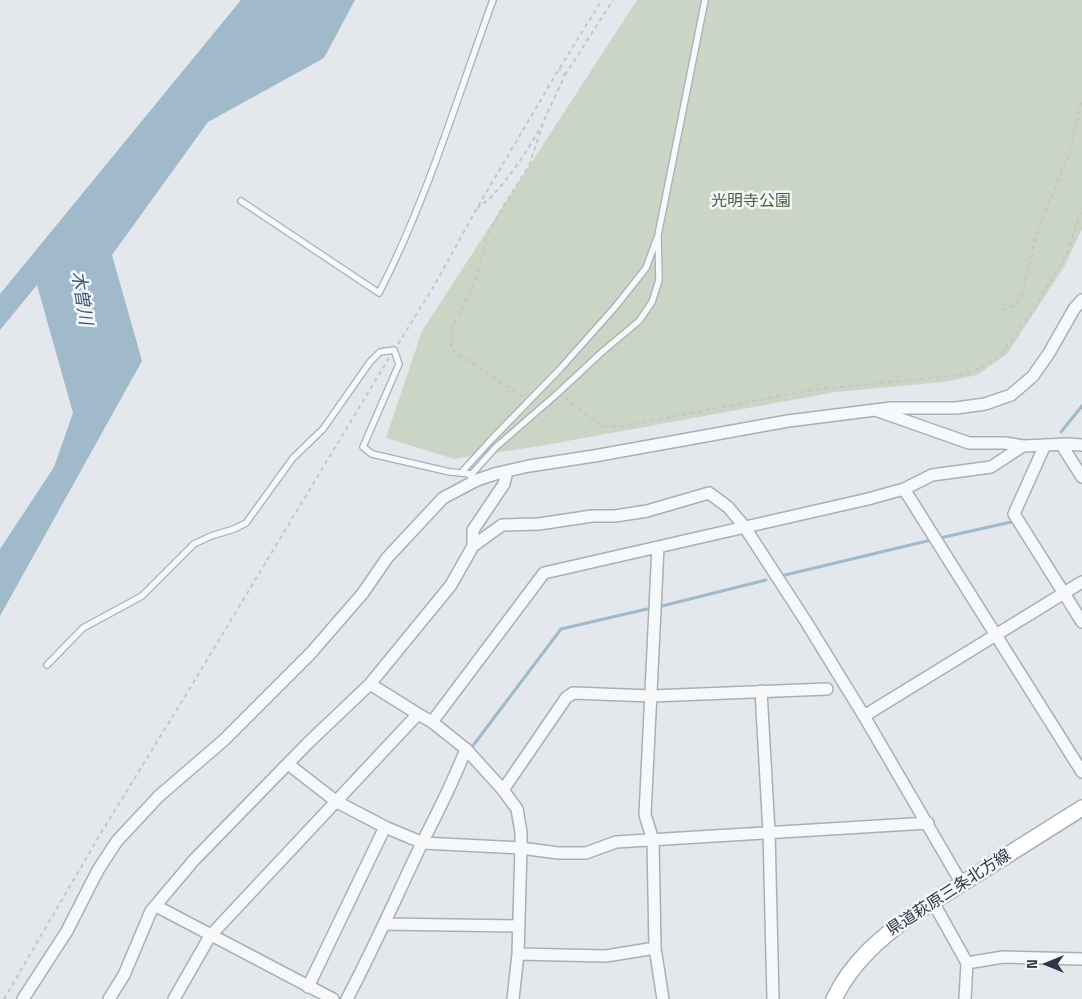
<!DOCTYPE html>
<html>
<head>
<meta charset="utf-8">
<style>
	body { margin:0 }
	#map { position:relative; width:1082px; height:999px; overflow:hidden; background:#e4e8ec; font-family:"Space Grotesk",sans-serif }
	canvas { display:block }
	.north { position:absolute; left:1022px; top:939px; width:50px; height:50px; -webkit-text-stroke:4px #f4f6f9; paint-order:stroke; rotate:270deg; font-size:14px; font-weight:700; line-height:20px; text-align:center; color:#2b3744 }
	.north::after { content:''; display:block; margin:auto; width:18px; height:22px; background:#2b3744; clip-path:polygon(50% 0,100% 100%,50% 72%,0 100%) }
</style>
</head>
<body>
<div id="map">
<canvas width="1082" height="999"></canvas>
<div class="north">N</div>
</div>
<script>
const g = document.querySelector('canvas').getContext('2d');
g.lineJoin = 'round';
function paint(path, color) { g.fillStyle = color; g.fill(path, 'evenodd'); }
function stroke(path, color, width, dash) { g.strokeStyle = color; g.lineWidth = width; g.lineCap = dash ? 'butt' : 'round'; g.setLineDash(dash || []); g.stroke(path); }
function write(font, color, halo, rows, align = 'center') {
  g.font = font + ' "Space Grotesk","Noto Sans JP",sans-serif'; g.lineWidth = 5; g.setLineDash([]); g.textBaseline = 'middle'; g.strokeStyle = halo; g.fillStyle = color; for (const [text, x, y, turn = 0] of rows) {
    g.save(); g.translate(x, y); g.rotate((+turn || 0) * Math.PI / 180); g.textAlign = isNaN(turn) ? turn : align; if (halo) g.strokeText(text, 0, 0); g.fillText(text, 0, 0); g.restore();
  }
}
paint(new Path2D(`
	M637,0H1082V229L1064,267L1007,354L977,375L944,382L836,392L540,446L454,459L386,438L422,331Z`), '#cbd5c5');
paint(new Path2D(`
	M241,0H355L324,58L208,122L112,255L142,361L0,616V549L54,467L73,413L37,285L0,330V294Z`), '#a0b9cb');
stroke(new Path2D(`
	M1061,432L1082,406
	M940,538L1011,522
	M781,576L931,540
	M658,607L766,580
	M472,747L561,629L647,609`), '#a0b9cb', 3);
const lane = new Path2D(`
	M241,201L379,293C427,200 457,98 493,0
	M461,473L490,441L560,369L616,306L646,268L657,238
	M470,476L496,447L558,393L602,352L639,321L652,302L659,280L658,235L705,0
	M47,665L83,628L142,596L194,544L211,536L234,529L246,523L293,458L323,429L370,362L380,352L394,350L399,364L363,447L372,454L450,472L472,474`);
const street = new Path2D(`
	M878,411L969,443H1005L1023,446
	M1061,444L1082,477
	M1045,445L1014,514L1082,622
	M904,489L1082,772
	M473,546L502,525L539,524L592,516H615L647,511L709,493L728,507L744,526L805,620L864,716L962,884
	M658,547L645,815L653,840L655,948L663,999
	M370,684L418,714
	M761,691L769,832L773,999
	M864,716L1082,582
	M432,722L544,573L868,499L904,489L932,475L991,467L1023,446L1068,444L1082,445
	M288,764L337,802L385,827L423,843L521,848L558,853H586L616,842L928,823
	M503,790L566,698L573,693L652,696L827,689
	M933,902L967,963L965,999
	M156,906L333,999
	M384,924L518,926
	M518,954L606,956L655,948
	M967,963L1003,957L1082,959
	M308,987L385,827
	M23,999L67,931L98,870L117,841L159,796L224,740L311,653L363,593L387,558L443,498L477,480L498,473L529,466L594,456L788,421L891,408H956L985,404L1011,395L1033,376L1049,353L1074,309L1082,300
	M109,999L124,975L151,911L194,860L308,743L370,684L451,585L473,546V530L504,484L507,471
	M174,999L210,936L418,714L432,722L466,749L503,790L517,809L521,832V848L518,954L513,999
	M347,999C374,948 397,895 422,843C438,812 453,782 466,749`);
const secondary = new Path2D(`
	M834,999C851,963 880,938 912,915L1082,808`);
stroke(lane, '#a9afb6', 8);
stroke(street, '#a9afb6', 14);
stroke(secondary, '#a9afb6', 18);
stroke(new Path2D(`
	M565,75L613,0
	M544,120L565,75L559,69
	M477,208C498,197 531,146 542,124
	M1003,310L1016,305L1022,295L1035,241L1041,222L1070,152L1082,99
	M398,344L434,286L477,208L559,69L602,0
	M522,395L521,396L451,349L452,328L472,288L480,266L486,238L499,213L529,166L545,118
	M565,398L601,426L619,427L811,390L968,374L999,357L1034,309L1067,253L1082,208
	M4,999L101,833L190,688L389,358`), '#c2c6cb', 2, [4, 4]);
stroke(lane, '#f7f8fa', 5.5);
stroke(street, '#f7f8fa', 11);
stroke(secondary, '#fff', 15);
write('16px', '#446039', '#f4f6f9', [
	["光明寺公園",751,202]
]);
write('16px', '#2b3744', '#f4f6f9', [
	["県道萩原三条北方線",949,893,-33]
]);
write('italic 18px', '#355b78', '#f4f6f9', [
	["木曽川",81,298,81]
]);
</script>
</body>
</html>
